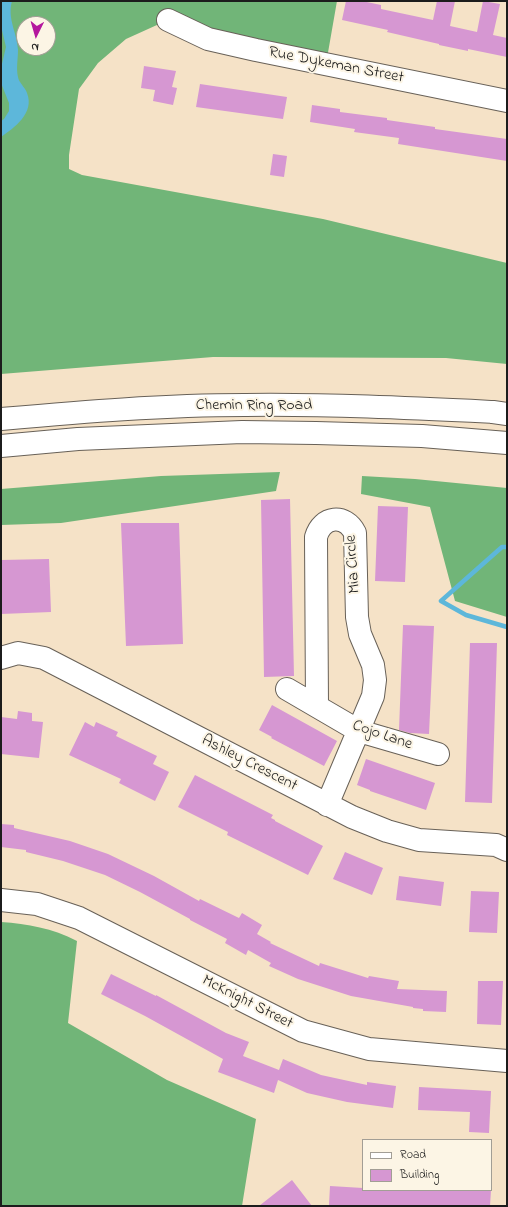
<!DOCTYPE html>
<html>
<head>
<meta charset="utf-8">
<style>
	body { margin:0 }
	#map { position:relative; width:508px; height:1207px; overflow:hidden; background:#f5e2c7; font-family:"Indie Flower",sans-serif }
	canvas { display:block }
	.frame { position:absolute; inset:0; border:2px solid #1c1c1c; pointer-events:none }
	.legend { position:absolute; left:362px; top:1139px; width:130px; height:52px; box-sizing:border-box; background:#fcf5e5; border:1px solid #a29e95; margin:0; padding:5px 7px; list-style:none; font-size:12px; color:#1c1c1c }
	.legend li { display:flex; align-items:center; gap:8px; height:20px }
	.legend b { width:20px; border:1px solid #a29e95 }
	.north { position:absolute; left:16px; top:16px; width:40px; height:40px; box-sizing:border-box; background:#fcf5e5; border:1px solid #a29e95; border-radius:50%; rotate:185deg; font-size:11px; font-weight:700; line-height:16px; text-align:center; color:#1c1c1c }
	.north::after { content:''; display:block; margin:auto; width:14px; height:18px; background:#b5179e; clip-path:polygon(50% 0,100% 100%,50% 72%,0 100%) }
</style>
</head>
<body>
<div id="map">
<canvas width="508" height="1207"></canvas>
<div class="frame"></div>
<ul class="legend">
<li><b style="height:5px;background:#fff"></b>Road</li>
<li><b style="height:11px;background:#d697d2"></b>Building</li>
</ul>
<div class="north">N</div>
</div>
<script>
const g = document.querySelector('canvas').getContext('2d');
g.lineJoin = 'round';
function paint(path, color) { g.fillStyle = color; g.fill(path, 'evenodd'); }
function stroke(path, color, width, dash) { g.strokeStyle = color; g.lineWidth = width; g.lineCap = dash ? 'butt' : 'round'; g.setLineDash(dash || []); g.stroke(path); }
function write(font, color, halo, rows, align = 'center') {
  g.font = font + ' "Indie Flower",sans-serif'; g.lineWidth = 4; g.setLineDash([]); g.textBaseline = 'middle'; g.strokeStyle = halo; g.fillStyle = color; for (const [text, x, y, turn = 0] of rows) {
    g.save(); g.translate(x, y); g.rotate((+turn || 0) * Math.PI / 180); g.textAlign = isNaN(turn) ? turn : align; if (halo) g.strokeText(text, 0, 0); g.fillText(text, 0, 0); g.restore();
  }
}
paint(new Path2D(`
	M1,1H337L326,64L168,20L126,39L98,63L79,89L69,155V169L82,175L323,219L507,263V364L446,358L213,357L1,374ZM24,24H48V48H24Z
	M280,472L276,491L61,523L1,525V489L161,476Z
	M362,476L415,479L507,488V617L455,601L430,507L361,494Z
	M1,922C28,924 52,928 77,941L68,1023L167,1080L256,1119L242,1206H1Z`), '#71b578');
paint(new Path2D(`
	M1,1H12C7,19 17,32 18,50C18,59 16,68 18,77C19,83 25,87 27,93C35,113 14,128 1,137V121L4,119L9,111V103L1,83V68L6,47L1,26Z`), '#5db7da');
stroke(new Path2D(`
	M507,547H502L441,601L466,615L507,627`), '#5db7da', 4.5);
paint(new Path2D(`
	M346,1H362L381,5V9L433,20L437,1H455L450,26L477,32L483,1L500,4L493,35L507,38V57L468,49V51L439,45V44L387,32L388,30L342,20Z
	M144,66L176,71L172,87L177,88L173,105L153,101L155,90L141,88Z
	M200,84L287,97L283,119L196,107Z
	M312,105L340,109V112L387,118V120L435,127V129L507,139V161L398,144L399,138L354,132L355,129L310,122Z
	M273,154L287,156L284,177L270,175Z
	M290,499L294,676L264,677L261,500Z
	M378,506L408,507L405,582L375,581Z
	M121,523H179L183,644L126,646Z
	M49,559L51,612L1,614V560Z
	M403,625L434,626L429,734L410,733L399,730Z
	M470,643H497L492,803L465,802Z
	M272,705L337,741L324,766L271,738L272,737L259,730Z
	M18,711L32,713V721L43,722L39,758L1,754V717L17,719Z
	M85,722L94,727L96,722L118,732L116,736L157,756L153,764L169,772L155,801L119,783L121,779L69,755Z
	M366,759L435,783L426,810L370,791V790L357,785Z
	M195,775L273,815L271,818L275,820V821L323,846L308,875L227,835L228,832L178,807Z
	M1,824L14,825V828L70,841L108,854L154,876L199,901L200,899L239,918L242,913L262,925L257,934L271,942L270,943L319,966L320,963L368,978L369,976L399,981L397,989L447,991L446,1012L423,1011V1009L413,1008V1007L351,996L298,979L269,966L271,963L248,950L246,955L225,943L227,939L190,920V919L140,892L105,875L63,861L26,852V850L1,847Z
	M345,852L383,868L372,895L333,879Z
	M399,876L444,882L441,906L396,900Z
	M471,891L499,892L497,933L469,932Z
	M111,974L156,996V995L226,1033L249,1042L243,1056L279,1070L283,1059L321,1075L367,1085V1082L396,1086L393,1108L347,1102L307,1093L278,1080L274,1093L218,1072L223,1059L145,1016L101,994Z
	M478,981H503L501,1025L477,1024Z
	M419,1087L491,1091L489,1133L469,1132L470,1112L418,1110Z
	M292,1180L312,1206H259Z
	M330,1186L363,1188V1190H491L490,1206L329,1205Z`), '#d697d2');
const minor = new Path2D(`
	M168,20L208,39L256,50L507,101
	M1,658L18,653L44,658L352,817L387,831L419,840L496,845L507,850
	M287,689L359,731L438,754
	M317,706L316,537C322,516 345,513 355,533L357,617L360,634L373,665L375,680L373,696L327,805
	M1,900L37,904L79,918L303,1031L369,1049L507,1061`);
const highway = new Path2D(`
	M1,419C82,412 164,405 245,405C328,404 410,408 493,412L507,414
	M1,446L78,439L242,432L316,433L422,436L507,443`);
stroke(minor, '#686158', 24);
stroke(highway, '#686158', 24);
stroke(minor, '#fff', 22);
stroke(highway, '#fff', 22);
write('16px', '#1c1c1c', '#fcf5e5', [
	["Rue Dykeman Street",336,66,11],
	["Chemin Ring Road",254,406],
	["Mia Circle",354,564,-94],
	["Cojo Lane",382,736,19],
	["Ashley Crescent",249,764,27],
	["McKnight Street",247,1003,27]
]);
</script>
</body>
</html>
